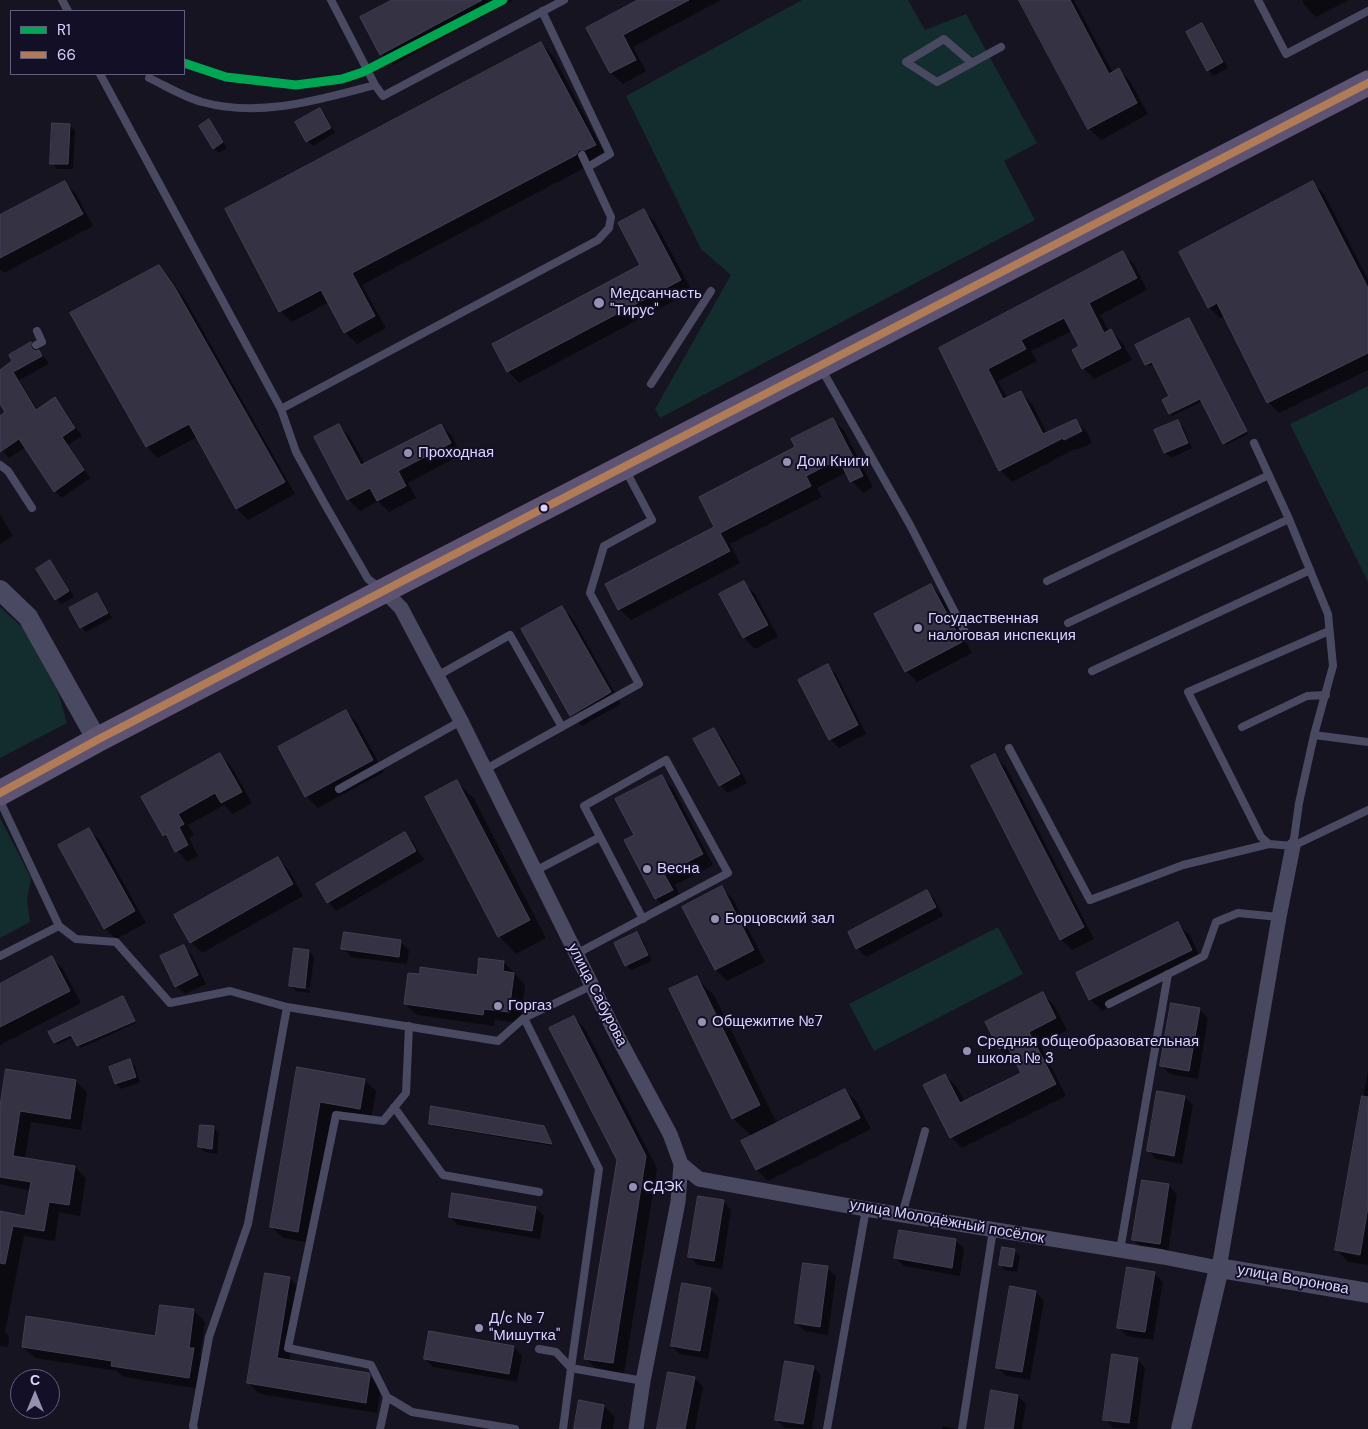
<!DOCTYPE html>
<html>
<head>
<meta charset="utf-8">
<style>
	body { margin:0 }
	#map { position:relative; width:1368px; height:1429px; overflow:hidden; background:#161421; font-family:"DM Sans",sans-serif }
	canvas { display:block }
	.legend { position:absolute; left:10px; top:10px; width:175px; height:65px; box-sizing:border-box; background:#130f26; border:1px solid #625e7d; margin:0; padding:6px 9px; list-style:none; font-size:15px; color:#d9d4ff }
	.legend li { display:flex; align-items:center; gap:10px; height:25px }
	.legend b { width:25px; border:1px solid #625e7d }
	.north { position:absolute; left:10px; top:1369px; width:50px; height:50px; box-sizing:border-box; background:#130f26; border:1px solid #625e7d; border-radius:50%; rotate:0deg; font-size:14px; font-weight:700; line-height:20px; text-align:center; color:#d9d4ff }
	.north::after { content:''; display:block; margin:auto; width:18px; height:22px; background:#9591b1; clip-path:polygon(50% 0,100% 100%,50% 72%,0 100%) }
</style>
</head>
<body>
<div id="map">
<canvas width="1368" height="1429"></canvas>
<ul class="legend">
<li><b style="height:6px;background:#00a651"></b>R1</li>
<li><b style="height:6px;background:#b07c57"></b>66</li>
</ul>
<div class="north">С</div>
</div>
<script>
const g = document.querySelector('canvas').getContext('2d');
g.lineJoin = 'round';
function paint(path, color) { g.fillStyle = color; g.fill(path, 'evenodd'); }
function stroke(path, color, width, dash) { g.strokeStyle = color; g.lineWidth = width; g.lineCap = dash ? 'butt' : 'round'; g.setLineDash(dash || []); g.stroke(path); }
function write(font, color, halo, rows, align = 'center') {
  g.font = font + ' "DM Sans",sans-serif'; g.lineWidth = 4; g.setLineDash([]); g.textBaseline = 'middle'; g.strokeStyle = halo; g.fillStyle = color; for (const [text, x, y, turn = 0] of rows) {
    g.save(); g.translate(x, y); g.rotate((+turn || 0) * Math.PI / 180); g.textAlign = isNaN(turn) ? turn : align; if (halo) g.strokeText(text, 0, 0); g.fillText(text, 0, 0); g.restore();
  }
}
paint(new Path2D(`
	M802,0H908L925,30L966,14L1037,143L1004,161L1035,220L660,418L655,409L731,275L701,249L626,96Z
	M1368,386V582L1290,424Z
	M0,607L24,629L58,692L67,723L0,758Z
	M0,818L31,878L27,900L30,922L0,938Z
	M998,927L1023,974L874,1051L849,1004Z`), '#132c2d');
paint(new Path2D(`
	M395,0H514L393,65L381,54Z
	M641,0H721L633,47L646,71L623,84L611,73L588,28Z
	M1020,0H1074L1113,73L1119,70L1130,81L1148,114L1101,140L1089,128Z
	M1302,0H1349L1316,17L1305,6Z
	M1202,25L1207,30L1228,68L1213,76L1208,70Z
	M541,44L553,55L606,156L597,161H591L588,166L362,285L386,328L357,344L345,332L329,302L292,322L280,311Z
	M319,109L325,115L335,133L313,146L307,141Z
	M209,121L214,126L227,148L219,153L214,148Z
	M69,125L75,130L73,169H57L52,163Z
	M65,182L76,194L93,226L4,273L0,269V217Z
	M1313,183L1324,194L1368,279V370L1279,413L1268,402L1225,316L1220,318L1209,307Z
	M643,210L655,222L692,291L519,383L508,371L642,266Z
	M1123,253L1134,264L1147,290L1100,315L1109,332L1111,331L1122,342L1132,360L1094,379L1083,368L1081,347L1072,331L1031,351L1037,361L998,381L1007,398L1021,392L1032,404L1047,433L1076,420L1087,432L1092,443L1076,450L1075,449L1012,482L1000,470L941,348Z
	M159,266L170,278L185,299L295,494L248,520L237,509L197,437L158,458L147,447L71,313Z
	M1189,319L1248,434L1226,445L1203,401L1172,416L1170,414L1164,400L1171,397L1154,364L1149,366L1146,364Z
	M31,344L46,359L49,364L19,380L38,410L55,399L62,406L82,436L68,445L90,478L62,498L55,491L26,447L9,458L0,448V417L7,412L0,402V371L14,362Z
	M832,419L844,430L873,487L863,493L852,481L847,472L817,488L822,497L730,544L740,563L631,620L619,609L716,527L797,448Z
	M1178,422L1183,427L1192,448L1171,458L1165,452Z
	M339,425L350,437L365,465L441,425L452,436L461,455L408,483L416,498L389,512L378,501L360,511L348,499Z
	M0,514L13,536L0,544Z
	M50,562L55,567L74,597L61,604L56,599Z
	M744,583L755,594L778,637L755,649L744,638L721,595Z
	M931,585L942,597L972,653L917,682L906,671Z
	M97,595L102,600L112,618L86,632L81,627Z
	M561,607L573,619L621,704L582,726L571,715Z
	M828,666L836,674L866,734L839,748L830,739L799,680Z
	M346,711L357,723L384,772L318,808L306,796Z
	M714,729L722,738L747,783L728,793L720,785Z
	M220,755L231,766L252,803L233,814L224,805L188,825L194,835L189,838L198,856L187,862L164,835L143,798Z
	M995,756L1006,767L1094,939L1072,950L1061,939Z
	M661,776L673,788L713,865L675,885L683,901L667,910L656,898Z
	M457,782L474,799L546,938L516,954L499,936Z
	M89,830L100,841L146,923L116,939L105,928Z
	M405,834L413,842L424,860L336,911L328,902Z
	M277,859L289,870L303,896L202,953L191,942Z
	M721,888L733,899L765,962L727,981L716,970L684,908Z
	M927,892L935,900L943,916L866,957L857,948L849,933Z
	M1178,924L1190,935L1202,961L1102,1011L1090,999L1078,973Z
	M636,934L642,939L652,961L631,970L626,965Z
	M400,941L409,950L407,964L351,957L343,948Z
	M183,947L192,955L206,984L185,994L176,986Z
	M309,951L314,957L310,988L295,986V988L310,990V993L296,991L291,986Z
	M52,958L63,969L81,1003L0,1045V985Z
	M504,962L525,985L520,1023L495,1020L494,1026L417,1015L405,1004L478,976Z
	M696,978L714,995L777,1124L845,1090L857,1102L871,1129L768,1181L757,1170L752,1137L733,1118Z
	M1043,994L1054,1005L1067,1030L1040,1044L1066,1096L962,1148L951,1137L945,1075L957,1087L965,1103L1023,1074L1015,1058L1011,1060L1000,1049Z
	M123,998L136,1023L81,1048L73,1037L57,1045L55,1043L50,1032Z
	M1200,1010L1208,1018L1198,1079L1170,1074L1161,1065Z
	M574,1017L585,1029L657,1168L624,1374L597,1370L586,1358L618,1160Z
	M129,1061L135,1066L140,1082L122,1089L116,1084Z
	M298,1069L364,1080L376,1091L371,1120L332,1113L310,1243L283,1238L272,1227Z
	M1368,1070V1265L1348,1262L1337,1250Z
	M76,1081L87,1093L81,1130L31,1122L25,1159L75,1167L86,1178L80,1216L59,1212L55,1241L24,1236L5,1332L9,1336L8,1347L0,1346V1213L26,1217L31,1191L0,1184V1114Z
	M1184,1097L1193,1105L1182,1164L1156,1159L1148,1150Z
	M431,1123L546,1130L553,1146L433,1126Z
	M213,1127L219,1133L217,1154L205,1152L199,1147Z
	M1169,1186L1177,1194L1168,1252L1142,1248L1134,1240Z
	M723,1201L731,1210L722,1269L698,1265L690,1257Z
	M536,1208L544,1216L540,1239L458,1225L450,1217Z
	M900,1231L956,1241L964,1249L960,1276L904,1266L895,1257Z
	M1014,1251L1020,1256L1017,1272L1005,1270L1000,1264Z
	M827,1268L836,1276L828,1335L805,1331L796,1323Z
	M1154,1273L1163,1282L1153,1340L1127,1336L1118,1327Z
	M289,1278L301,1289L289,1362L368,1374L381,1388L377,1413L260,1394L248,1383Z
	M710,1289L719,1298L708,1359L680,1354L672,1346Z
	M1036,1292L1044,1301L1030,1380L1006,1376L997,1367Z
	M161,1306L194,1311L205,1322L200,1356L205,1361L200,1389L124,1377L117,1371L35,1358L23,1347L156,1337Z
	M514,1347L522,1356L517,1382L433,1367L425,1359Z
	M1137,1359L1145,1368L1137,1429L1113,1428L1105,1419Z
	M813,1367L821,1375L812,1429L785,1428L776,1419Z
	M695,1378L703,1387L695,1429H660Z
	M1018,1396L1026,1404L1022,1429H986Z
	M604,1406L615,1417L613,1429H575Z
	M942,1426L954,1428L955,1429H942Z`), '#0007');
const building = new Path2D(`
	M392,0H482L380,55L360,17Z
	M638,0H689L623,35L636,60L610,73L586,28Z
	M1019,0H1070L1109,74L1119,68L1137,103L1088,129Z
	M1202,23L1223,62L1207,71L1186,32Z
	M541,42L596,145L585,150H579L576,155L352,273L375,316L344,333L321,290L279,312L225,209Z
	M320,108L331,128L306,142L295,122Z
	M209,119L223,142L213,149L199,126Z
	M52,123L70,124L68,164H50Z
	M65,181L83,214L0,258V215Z
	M1313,181L1368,288V353L1267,403L1217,303L1208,308L1179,252Z
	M644,209L681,280L507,372L492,344L640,265L618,223Z
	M1123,251L1137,278L1089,303L1104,333L1111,329L1121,348L1082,369L1072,350L1079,346L1064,318L1021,340L1026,349L988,369L1003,399L1021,391L1043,434L1076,419L1082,431L1064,440L1063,438L999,471L939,348Z
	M159,265L174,286L285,482L236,509L189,424L146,447L70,313Z
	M1189,318L1247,431L1223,444L1200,399L1169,414L1162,400L1169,396L1152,362L1145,365L1135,345Z
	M31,342V348L35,351L39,350L42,356L13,372L36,410L55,397L75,428L62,437L84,470L54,492L19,439L0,452V416L5,412L0,404V370L12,361L9,355Z
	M833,418L863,476L850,482L839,459L806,476L811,486L720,533L730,551L618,610L605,584L714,527L699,497L795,447L791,439Z
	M1178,420L1188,443L1164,453L1154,430Z
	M339,424L361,465L441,424L451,443L398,471L406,486L377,501L370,488L347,500L314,437Z
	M50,560L69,591L55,600L36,569Z
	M744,581L768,625L743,638L719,594Z
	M931,584L962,642L905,672L874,614Z
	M97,593L108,613L80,628L69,608Z
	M562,606L611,692L570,716L521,629Z
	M828,664L858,725L829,740L798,680Z
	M346,710L373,760L305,797L278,747Z
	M714,728L740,774L719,786L693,739Z
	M220,753L242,792L221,803L215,793L178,814L184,824L179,827L188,845L175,852L166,834L163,836L141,797Z
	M995,754L1084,927L1060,940L971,766Z
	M662,775L703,854L664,874L673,890L655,899L624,840L634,835L615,799Z
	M457,780L530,920L498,937L425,797Z
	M89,828L135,911L104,929L58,845Z
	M405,832L416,851L327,903L316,884Z
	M278,857L293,884L190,943L174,915Z
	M722,886L754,950L715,970L682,907Z
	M927,890L936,907L856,949L848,932Z
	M1178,922L1192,950L1089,1000L1076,973Z
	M344,932L401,940L399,957L341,949Z
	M637,932L648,955L625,966L614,943Z
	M184,945L198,975L175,987L160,956Z
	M294,948L309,950L305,988L289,986Z
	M52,956L70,991L0,1027V984Z
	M479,958L504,961L503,971L514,973L509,1012L484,1009L483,1015L404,1004L408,973L420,974V967L477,975Z
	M697,976L760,1105L732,1119L669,989Z
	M1043,992L1056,1018L1029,1032L1056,1084L950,1138L923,1085L945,1074L960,1103L1021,1073L1007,1045L999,1049L985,1022Z
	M123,996L135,1021L77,1046L71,1035L54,1043L48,1032Z
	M1171,1003L1200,1008L1189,1071L1160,1066Z
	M574,1016L646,1156L613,1363L584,1359L617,1160L549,1028Z
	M130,1059L136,1077L115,1084L109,1067Z
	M297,1067L365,1079L360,1109L320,1102L298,1232L270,1227Z
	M6,1069L76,1080L70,1119L20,1111L13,1156L75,1166L69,1205L49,1202L44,1231L13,1226L5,1264L0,1263V1211L25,1216L31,1182L0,1177V1106Z
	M845,1089L860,1118L756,1170L741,1141Z
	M1157,1091L1185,1096L1174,1156L1147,1151Z
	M1362,1096L1368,1097V1207L1360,1255L1335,1250Z
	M431,1106L544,1126L552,1144L429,1124Z
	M200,1125L214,1126L212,1149L198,1147Z
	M1142,1180L1169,1184L1160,1244L1132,1240Z
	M452,1193L536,1207L532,1231L449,1217Z
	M698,1196L724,1200L714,1261L688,1257Z
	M899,1230L956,1239L952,1268L894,1258Z
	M1002,1247L1015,1249L1012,1267L999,1265Z
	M803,1263L828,1266L820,1327L795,1323Z
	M1127,1267L1155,1272L1145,1332L1117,1328Z
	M265,1273L290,1277L277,1358L369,1373L370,1375L366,1403L247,1383Z
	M682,1283L711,1288L700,1351L671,1346Z
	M1010,1286L1036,1291L1022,1372L996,1368Z
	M160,1305L194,1309L189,1348H194L189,1378L111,1366L112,1361L22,1347L26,1316L155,1336Z
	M429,1331L514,1346L509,1374L424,1359Z
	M1112,1354L1138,1358L1129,1423L1103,1420Z
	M785,1361L814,1366L803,1424L775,1420Z
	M668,1372L695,1377L685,1429H657Z
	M991,1390L1018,1395L1013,1429H985Z
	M579,1400L604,1405L600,1429H574Z`);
paint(building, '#343243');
stroke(building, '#433f54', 1);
stroke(new Path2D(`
	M62,0L68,11
	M331,0L375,85L383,96L564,0
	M1258,0L1286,54L1368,11
	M542,11L610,154L588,167
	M972,63L944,39L906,62L937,82L1001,47
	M100,74L281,409L296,452L323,501L368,579L380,588
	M149,78C166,86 184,97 202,102C260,118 318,100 375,85
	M36,345L42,342L37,331
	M822,370L910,525L966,634
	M651,384L711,291
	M281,409L598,240L609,228L611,217L582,155
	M1254,443L1289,519L1328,614L1333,666L1314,735L1299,803L1293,846
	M0,465L8,471L32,508
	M1047,581L1269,475
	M1068,623L1289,519
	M1329,631L1188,692L1261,837L1269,844L1293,846L1368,810
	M1092,671L1310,570
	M437,676L510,635L562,727
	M1242,727L1307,696L1326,695
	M1314,735L1368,742
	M1009,748L1090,900L1183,865L1269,844
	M486,769L639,684L590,593L604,546L652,520L625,469
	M339,789L461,721
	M0,801L59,926L76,939L116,942L170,1003L230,991L287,1007L498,1041L524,1018L591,986
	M535,871L600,837
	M576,954L728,873L666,760L584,806L643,919
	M0,956L59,926
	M1109,1004L1204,956L1216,922L1238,913L1279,917
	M524,1018L599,1169L571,1368L643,1381
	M394,1107L443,1175L539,1192
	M902,1215L925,1131
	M1120,1250L1168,974
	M539,1349L556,1352L571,1368L563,1429
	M387,1397L371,1365L288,1348L336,1115L383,1121L406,1093L409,1026
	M194,1429L193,1426L209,1337L248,1224L287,1007
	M380,1429L387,1397L412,1412L515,1429
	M827,1429L866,1209
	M962,1429L993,1230`), '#4a4962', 8);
stroke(new Path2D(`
	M384,591L401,608L461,721L614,1030L670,1134L681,1164L678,1202L643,1381L636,1429
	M681,1164L699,1179L866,1209L1163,1257L1219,1268L1279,917L1293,846`), '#4a4962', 15);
stroke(new Path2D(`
	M0,590L28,617L97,740
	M1181,1429L1219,1268L1368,1293`), '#4a4962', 20);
stroke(new Path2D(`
	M0,793L97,740L418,573L1368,83`), '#5e5373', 25);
stroke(new Path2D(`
	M0,793L97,740L418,573L1368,83`), '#b07c57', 8);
stroke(new Path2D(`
	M184,63L226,77L296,85L342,79L363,72L503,0`), '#00a651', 9);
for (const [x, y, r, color] of [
	[599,303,6,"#9591b1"],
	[408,453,5,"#9591b1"],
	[787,462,5,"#9591b1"],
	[544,508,4.5,"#d9d4ff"],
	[918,628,5,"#9591b1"],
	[647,869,5,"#9591b1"],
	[715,919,5,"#9591b1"],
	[498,1006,5,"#9591b1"],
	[702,1022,5,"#9591b1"],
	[967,1051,5,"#9591b1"],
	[633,1187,5,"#9591b1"],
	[479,1328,5,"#9591b1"]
]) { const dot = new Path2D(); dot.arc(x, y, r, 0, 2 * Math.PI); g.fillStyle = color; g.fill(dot); stroke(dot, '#130f26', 2); }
write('15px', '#d9d4ff', '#130f26', [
	["Медсанчасть",610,294],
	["\"Тирус\"",610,311],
	["Проходная",418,453],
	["Дом Книги",797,462],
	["Госудаственная",928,619],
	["налоговая инспекция",928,636],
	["Весна",657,869],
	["Борцовский зал",725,919],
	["Горгаз",508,1006],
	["Общежитие №7",712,1022],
	["Средняя общеобразовательная",977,1042],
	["школа № 3",977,1059],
	["СДЭК",643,1187],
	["Д/с № 7",489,1319],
	["\"Мишутка\"",489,1336]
], 'left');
write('15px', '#d9d4ff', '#130f26', [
	["улица Сабурова",597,995,63],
	["улица Молодёжный посёлок",947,1222,10],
	["улица Воронова",1293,1280,10]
]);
</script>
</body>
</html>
